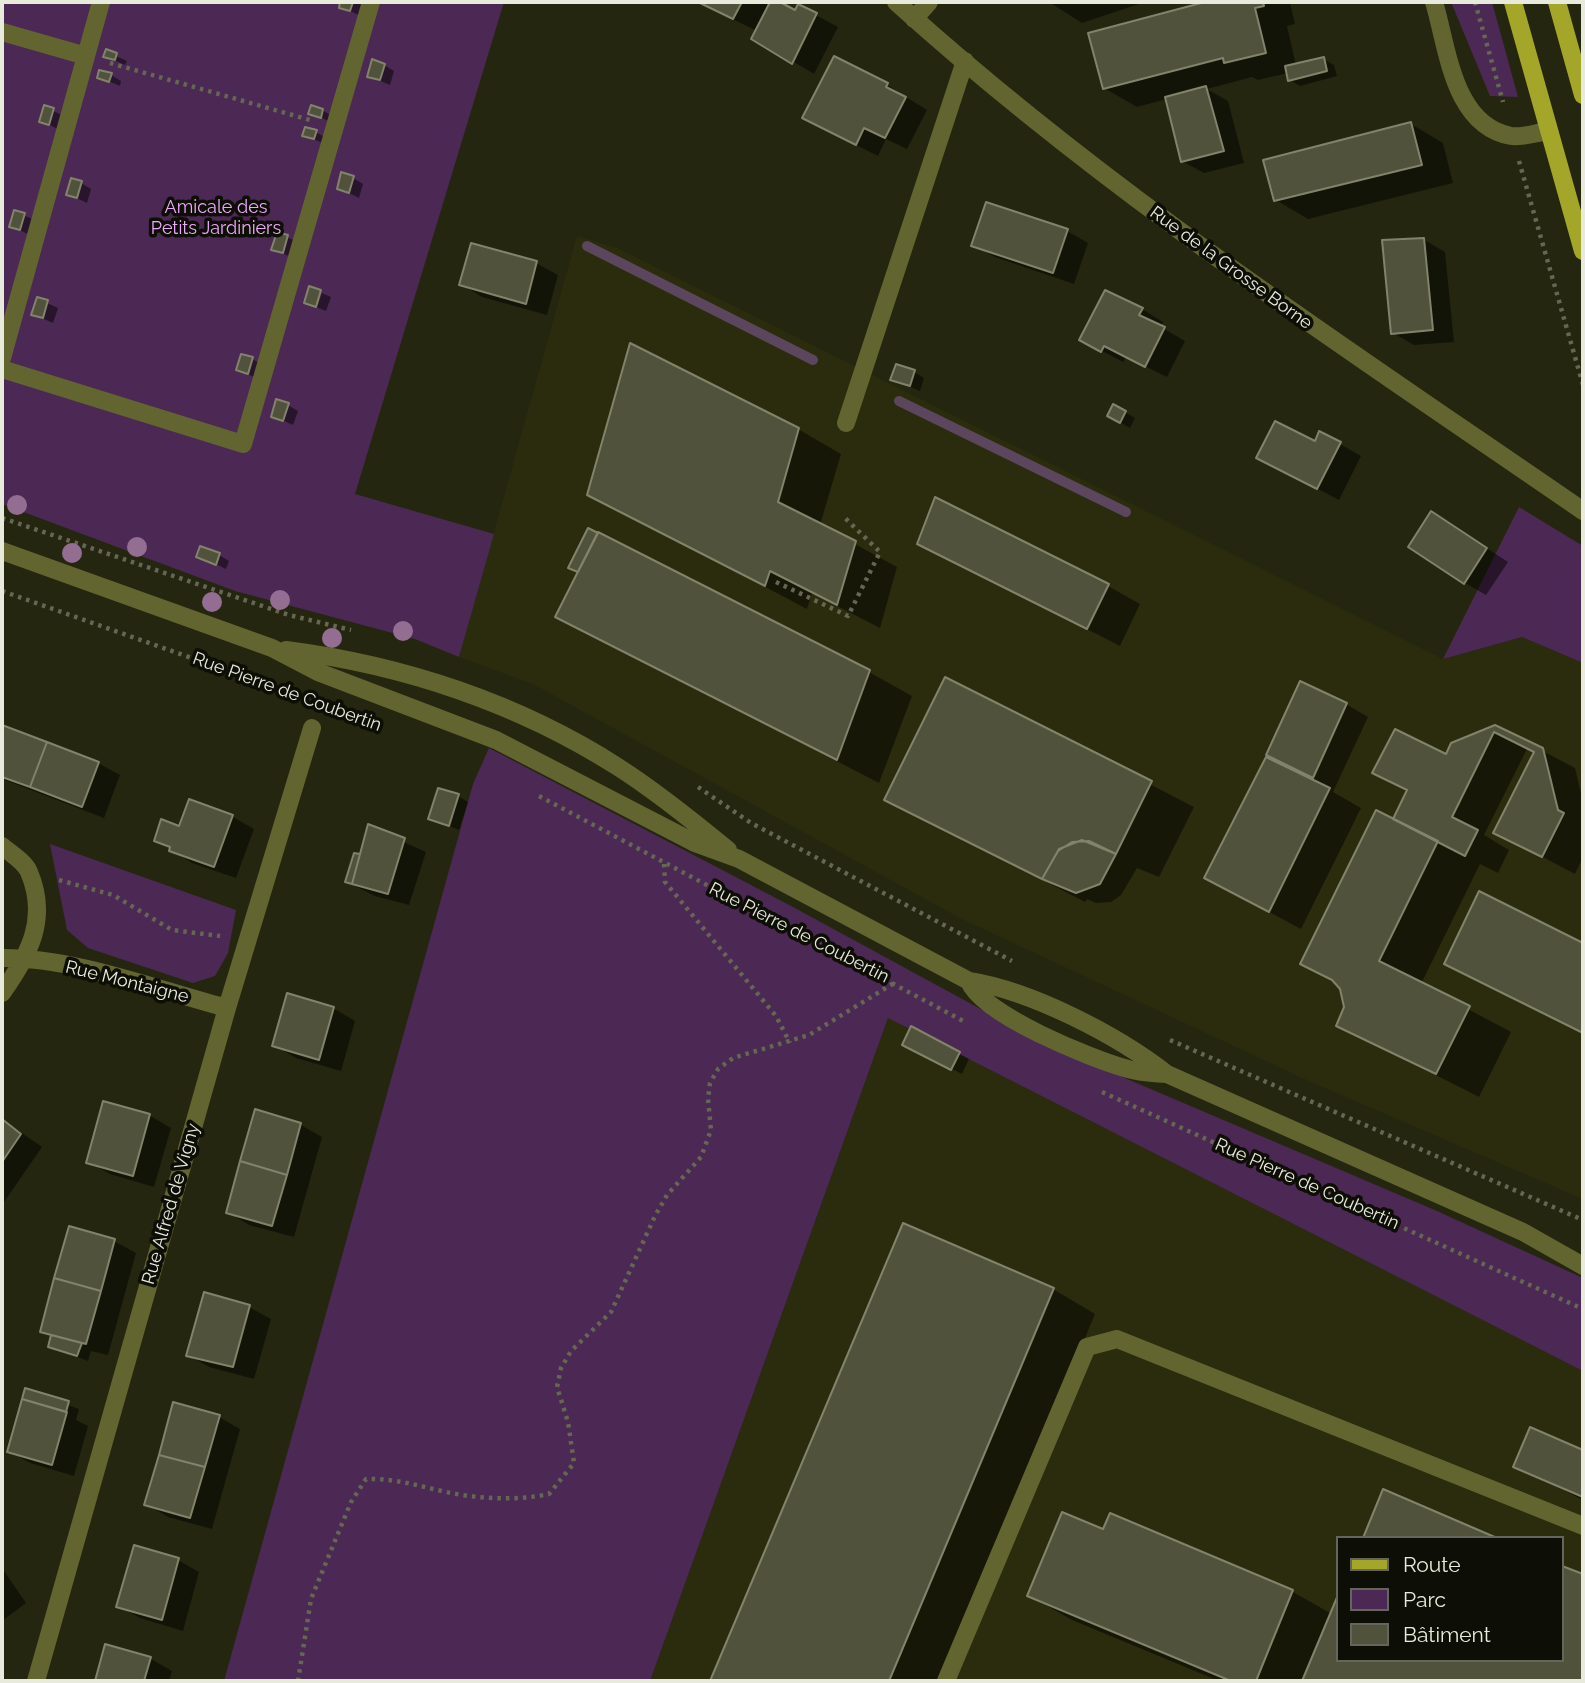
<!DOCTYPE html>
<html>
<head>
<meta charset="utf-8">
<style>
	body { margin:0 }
	#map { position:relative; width:1585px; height:1683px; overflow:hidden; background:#252610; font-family:Raleway,sans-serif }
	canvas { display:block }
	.frame { position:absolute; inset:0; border:4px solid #e8eadc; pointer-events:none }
	.legend { position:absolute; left:1336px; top:1536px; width:228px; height:126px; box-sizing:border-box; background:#0d0e05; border:2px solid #65665b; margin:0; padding:9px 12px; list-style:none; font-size:21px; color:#e8eadc }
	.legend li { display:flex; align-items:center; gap:14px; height:35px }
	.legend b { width:35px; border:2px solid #65665b }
</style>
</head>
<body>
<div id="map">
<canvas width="1585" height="1683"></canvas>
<div class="frame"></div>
<ul class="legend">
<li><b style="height:9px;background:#a3a628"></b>Route</li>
<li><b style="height:19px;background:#4c2854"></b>Parc</li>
<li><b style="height:19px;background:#51523b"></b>Bâtiment</li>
</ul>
</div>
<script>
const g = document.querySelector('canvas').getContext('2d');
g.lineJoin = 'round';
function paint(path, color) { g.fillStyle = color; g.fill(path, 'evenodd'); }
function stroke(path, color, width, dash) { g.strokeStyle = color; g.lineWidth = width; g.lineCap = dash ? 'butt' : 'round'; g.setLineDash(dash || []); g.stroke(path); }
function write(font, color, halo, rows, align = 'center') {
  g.font = font + ' Raleway,sans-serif'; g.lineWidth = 7; g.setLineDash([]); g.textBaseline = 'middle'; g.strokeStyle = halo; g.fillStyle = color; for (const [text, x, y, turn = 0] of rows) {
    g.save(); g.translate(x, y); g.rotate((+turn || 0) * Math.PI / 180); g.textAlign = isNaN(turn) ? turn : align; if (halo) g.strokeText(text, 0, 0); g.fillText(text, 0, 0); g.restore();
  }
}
paint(new Path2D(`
	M577,236L617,248L1443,659L1522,637L1583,663V1199L1311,1082L962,919L533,684L459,657Z
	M888,1018L1583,1371V1681H650ZM1338,1538H1562V1660H1338Z`), '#2b2c0e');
paint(new Path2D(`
	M2,2H504L355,494L494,534L459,657L415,639L235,591L2,504Z
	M1451,2H1492L1518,97L1490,96Z
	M1519,507L1583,546V663L1522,637L1443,659Z
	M489,748L793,907L1045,1044L1437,1211L1583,1278V1371L888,1018L650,1681H224L473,784Z
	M50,844L236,910L228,953L215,976L193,983L88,948L67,930Z`), '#4c2854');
paint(new Path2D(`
	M342,2H365L361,16L341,7Z
	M698,2H776L796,12L799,6L838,27L814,74L754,38L757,31Z
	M1049,2H1145L1082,23Z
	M1210,2L1290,3L1295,24L1287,26L1296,65L1323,59L1334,65L1337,76L1300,86L1290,80L1288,73L1258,80L1252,77L1207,89L1228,101L1244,163L1204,173L1182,161L1167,99L1137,107L1104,88Z
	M107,52L127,61L125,65L105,56Z
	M834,58L887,85L927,110L907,149L886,139L878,156L826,130Z
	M384,65L394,71L390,85L369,76Z
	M111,75L121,81L120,86L99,77Z
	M45,107L64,116L60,130L41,121Z
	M322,110L332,116L331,122L310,113Z
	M1411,124L1443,143L1453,183L1308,219L1276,200Z
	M316,132L326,138L325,144L304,135Z
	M353,178L363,184L359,198L339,188Z
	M81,183L91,189L87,203L68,194Z
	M15,212L35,220L30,235L11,226Z
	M1067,231L1088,243L1074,284L995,257L973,245Z
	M287,237L297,242L293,258L273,249Z
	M1423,239L1445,252L1454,342L1414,345L1393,333Z
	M536,263L558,275L547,315L482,297L461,284Z
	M322,293L331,297L326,311L306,303L318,304Z
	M38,299L58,308L53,323L33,314Z
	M1142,309L1163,322L1161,327L1185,341L1167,377L1126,357L1123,362L1081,340Z
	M252,359L263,365L259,379L238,370Z
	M914,372L924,378L920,391L892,379Z
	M288,405L298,411L293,425L273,416Z
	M1114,406L1135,418L1130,428L1109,416Z
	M798,429L841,454L820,525L897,567L880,628L812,593L807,609L589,494Z
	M1316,443L1340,444L1361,456L1339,500L1280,469Z
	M1453,526L1508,562L1486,595L1465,583Z
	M919,543L1108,586L1140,604L1120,646Z
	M219,555L229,561L226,569L199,556Z
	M557,616L869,672L912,696L879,783Z
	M946,679L1194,807L1159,877L1137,868L1121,895L1111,902L1096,903L1087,899L1085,902L886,799Z
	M1346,704L1368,717L1333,792L1361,808L1301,929L1206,878L1289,767L1268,755Z
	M1495,726L1575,768L1583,802V857L1575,874L1495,832L1535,753L1527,749L1484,835L1509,850L1498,873L1480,864L1421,984L1511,1032L1479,1097L1338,1025L1346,1008L1339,985L1302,963L1394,821L1408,792L1375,773L1446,756Z
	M2,727L98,763L120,775L104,818L2,779Z
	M458,796L468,802L459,830L430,818Z
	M190,801L233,817L254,829L236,878L192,863L156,840L180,828Z
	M370,827L426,852L409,905L375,896L347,882L361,856Z
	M1480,894L1583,945V1034L1446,963Z
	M333,1008L355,1021L341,1071L296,1058L274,1045Z
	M912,1029L969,1059L962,1074L915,1050Z
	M256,1112L301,1125L322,1137L294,1237L249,1225L228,1212Z
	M149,1115L171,1128L154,1187L110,1174L89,1162Z
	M2,1119L42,1147L2,1205Z
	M904,1225L1053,1289L1095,1314L942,1681H711Z
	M70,1228L114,1241L136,1253L108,1355L91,1351L88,1361L50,1347L53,1337L42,1331Z
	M249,1307L271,1319L254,1379L209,1367L188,1355Z
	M26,1390L79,1409L76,1420L88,1426L74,1476L30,1463L9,1451Z
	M219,1417L240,1429L212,1529L168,1517L146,1504Z
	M1531,1429L1583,1452V1500L1516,1466Z
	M1111,1515L1293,1592L1332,1614L1338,1600V1660H1562V1567L1583,1576V1681H1219L1072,1620L1030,1596L1104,1532Z
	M178,1560L199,1572L183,1631L140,1618L118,1606Z
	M2,1568L26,1603L2,1621Z
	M106,1646L151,1659L172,1671L169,1681H96Z`), '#0007');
stroke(new Path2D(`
	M587,246L813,360
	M899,401L1126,512`), '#5b465d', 10);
const building = new Path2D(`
	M340,2H353L350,11L339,8Z
	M698,2H742L733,19Z
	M770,2H780L795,10L798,4L817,13L792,64L751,39Z
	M1205,2H1263L1264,6L1255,8L1266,53L1224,63L1223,58L1103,89L1088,33Z
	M106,49L117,53L115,60L103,57Z
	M834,56L888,83L886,87L906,97L885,138L864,128L856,145L802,118Z
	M1324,57L1327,71L1288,81L1285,66Z
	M372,59L385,64L380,80L367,77Z
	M99,70L112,73L109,82L97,78Z
	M1206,86L1224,151L1181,162L1165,97Z
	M44,105L54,108L49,125L39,122Z
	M311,105L323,109L321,118L308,114Z
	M1411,122L1422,165L1274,201L1263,160Z
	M305,127L317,130L314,139L302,136Z
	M341,172L354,176L349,193L337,189Z
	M71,178L82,181L77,198L66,195Z
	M986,202L1068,229L1053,273L971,246Z
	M14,210L25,213L20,230L9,227Z
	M277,232L288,235L283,253L271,250Z
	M1424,238L1433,330L1391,334L1382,240Z
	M471,243L537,261L526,304L459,285Z
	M309,286L321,290L316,307L304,303Z
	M1105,290L1143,308L1139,315L1165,327L1145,367L1104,346L1101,352L1079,340Z
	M37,297L48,300L43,318L31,315Z
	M630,343L799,428L778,502L856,541L837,605L770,571L765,586L587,495Z
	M241,354L253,357L248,374L236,370Z
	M896,364L915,370L910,386L890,380Z
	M276,399L289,403L283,421L271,417Z
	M1113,404L1126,411L1120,423L1107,416Z
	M1275,421L1315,441L1319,431L1341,442L1317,489L1256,458Z
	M935,497L1109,584L1087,629L917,544Z
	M1431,511L1487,548L1464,584L1408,547Z
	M588,528L598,533L578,572L568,568Z
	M598,532L870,670L837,760L555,617Z
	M200,546L220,553L216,565L196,557Z
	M945,677L1152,781L1116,854L1089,841L1072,842L1058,851L1042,879L884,800Z
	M1300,681L1347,703L1313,778L1266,755Z
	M2,725L47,742L30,787L2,777Z
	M1495,725L1543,748L1558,810L1564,813L1542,857L1493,833L1534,752L1494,732L1452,817L1478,830L1465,856L1393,819L1407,790L1372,773L1395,729L1446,754L1451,743Z
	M47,742L99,762L82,807L30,787Z
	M1266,757L1330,788L1269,912L1204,878Z
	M438,788L459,794L449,826L428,819Z
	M189,799L233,815L214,867L169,851L170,847L154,841L161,819L179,826Z
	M1376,810L1438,841L1379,961L1470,1006L1436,1074L1336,1026L1344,1007L1340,989L1332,980L1300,964Z
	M368,824L405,838L388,894L352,884Z
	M1082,840L1116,854L1100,884L1076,893L1042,879L1059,849Z
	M354,853L360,854L352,884L345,882Z
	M1479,891L1583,943V1033L1444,964Z
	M287,993L334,1007L319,1060L272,1046Z
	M911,1026L960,1052L951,1070L902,1045Z
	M103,1101L150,1114L133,1176L86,1163Z
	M255,1109L301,1123L287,1175L240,1161Z
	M2,1119L21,1134L2,1162Z
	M240,1161L287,1175L272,1226L226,1213Z
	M903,1223L1054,1288L889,1681H710Z
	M69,1226L115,1239L101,1291L54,1278Z
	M54,1278L101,1291L86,1344L40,1332Z
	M204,1292L250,1305L233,1367L186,1356Z
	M51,1335L82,1343L77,1356L48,1347Z
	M25,1388L69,1401L66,1412L22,1399Z
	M22,1399L67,1412L52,1465L7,1452Z
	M173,1402L220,1415L205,1467L159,1455Z
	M1530,1427L1583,1450V1497L1513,1467Z
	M159,1455L205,1467L190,1518L144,1505Z
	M1383,1489L1497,1538H1363Z
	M1062,1512L1103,1529L1110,1513L1293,1590L1256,1681H1231L1027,1596Z
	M134,1545L179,1558L162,1620L116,1607Z
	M1562,1566L1583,1574V1681H1302L1338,1595V1660H1562Z
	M105,1644L151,1657L144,1681H95Z`);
paint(building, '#51523b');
stroke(building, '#81836a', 2);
stroke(new Path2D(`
	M1475,2L1503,102
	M110,63L310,120
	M1519,161L1583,385
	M2,518L289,615L351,630
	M776,582L848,616L880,552L845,518
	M2,591L302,697
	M698,787L751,823L1012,961
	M539,796L967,1023
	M664,864L665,882L776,1016L790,1043
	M59,880L113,895L172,930L220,936
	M1170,1040L1583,1220
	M1102,1092L1583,1309
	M298,1681L311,1599L351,1502L366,1479C394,1478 419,1486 446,1492C479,1499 516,1501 549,1494L574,1463L568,1422L557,1387L561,1368L571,1351L611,1312L655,1216L667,1195L701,1157L711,1130L708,1099L710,1083L718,1069L733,1058L809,1035L894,983`), '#656653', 4.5, [3.5, 5]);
stroke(new Path2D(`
	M896,2C1108,194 1348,349 1583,511
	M1434,2C1448,49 1453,125 1511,136C1522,138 1538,132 1549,131
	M914,19L929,2
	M2,32L86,56
	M2,358L101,2
	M2,369L243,444L371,2
	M846,423L965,61
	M2,551L272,648L318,672L496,740L695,843L739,859L969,981C1032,991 1117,1035 1167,1074L1523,1232L1583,1266
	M286,650C403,665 518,703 618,767C657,792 693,821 728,850
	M2,846C10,853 25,862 29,872C49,919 29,955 2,993
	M2,958C72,957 158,990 227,1008
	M969,981C982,1015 1092,1059 1128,1069C1140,1073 1154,1073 1166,1074
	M36,1681L227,1008L312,728
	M946,1681L1087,1347L1117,1339L1583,1526`), '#636530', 18);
stroke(new Path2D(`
	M1513,2L1583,251
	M1557,2L1583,95`), '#a3a628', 18);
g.fillStyle = '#936e92';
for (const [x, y] of [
	[17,505],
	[137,547],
	[72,553],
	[280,600],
	[212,602],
	[403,631],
	[332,638]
]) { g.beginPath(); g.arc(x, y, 10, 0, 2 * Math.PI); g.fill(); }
write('18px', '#eda8fc', '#0d0e05', [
	["Amicale des",216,208],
	["Petits Jardiniers",216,229]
]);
write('18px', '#e8eadc', '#0d0e05', [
	["Rue de la Grosse Borne",1231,268,36],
	["Rue Pierre de Coubertin",287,692,20],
	["Rue Pierre de Coubertin",799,933,27],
	["Rue Montaigne",127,982,14],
	["Rue Pierre de Coubertin",1307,1184,24],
	["Rue Alfred de Vigny",171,1204,-74]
]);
</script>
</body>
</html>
